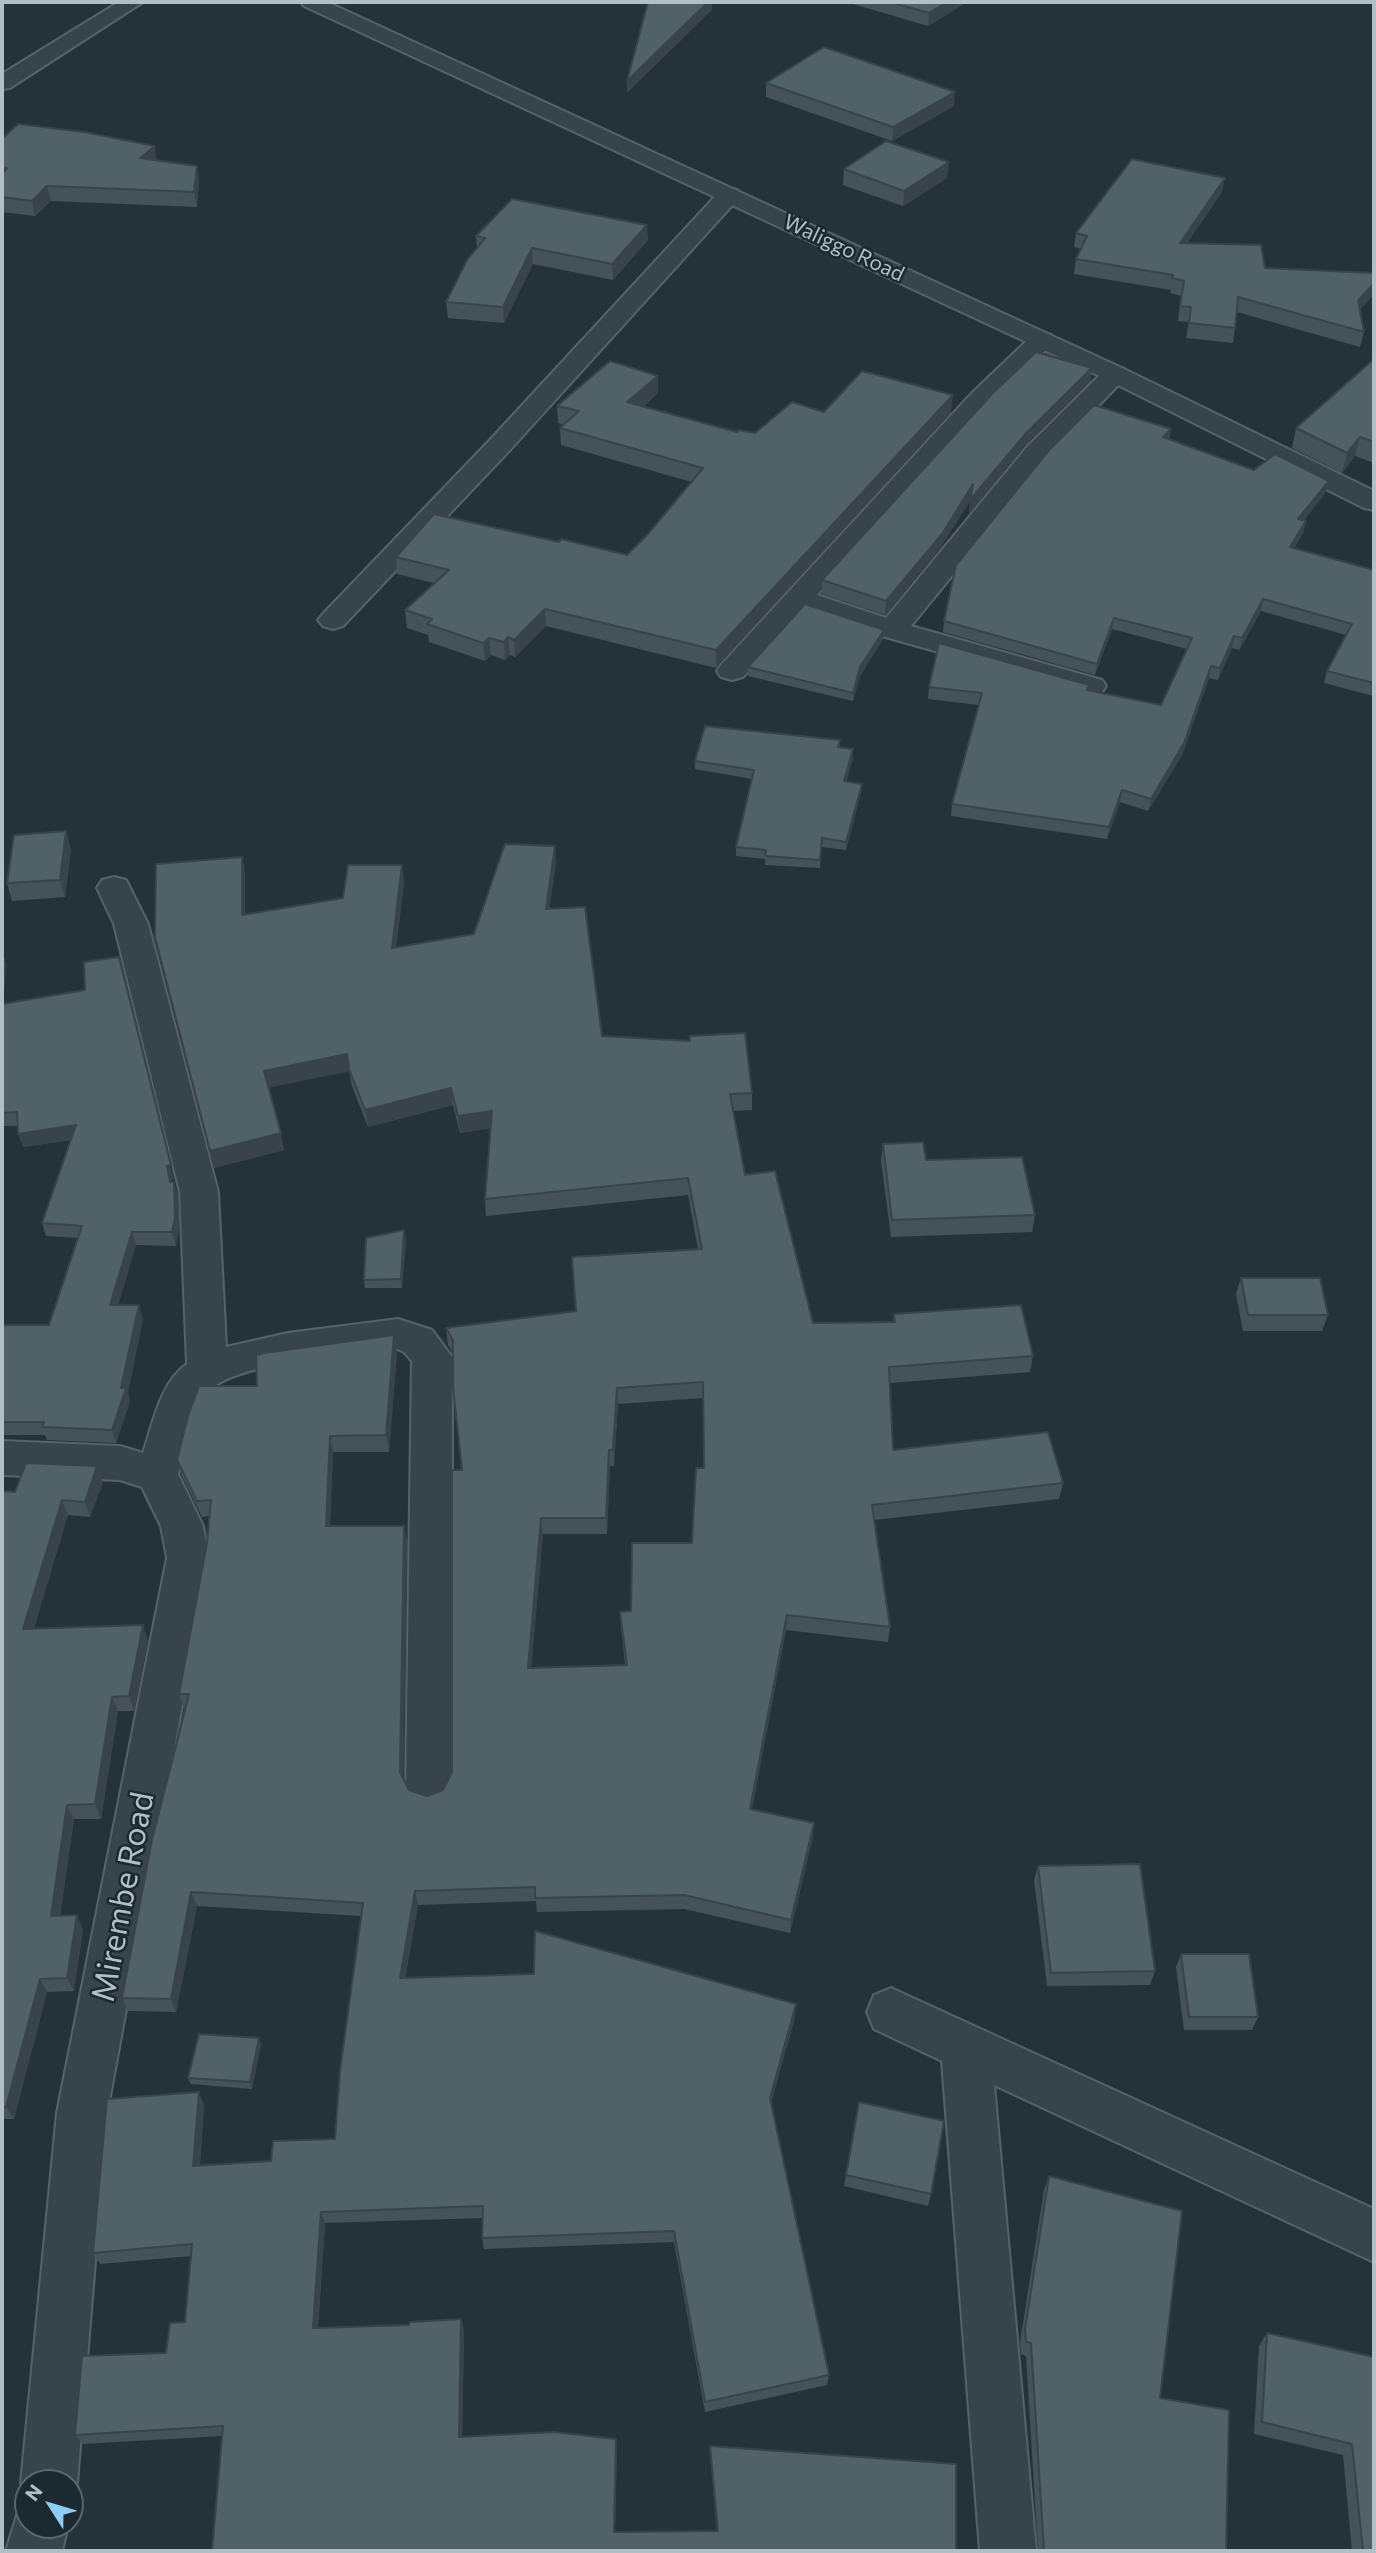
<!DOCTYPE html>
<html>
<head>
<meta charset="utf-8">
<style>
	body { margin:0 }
	#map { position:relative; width:1376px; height:2553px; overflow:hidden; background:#24333a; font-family:Commissioner,sans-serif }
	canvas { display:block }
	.frame { position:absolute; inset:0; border:4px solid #b3bfc6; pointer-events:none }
	.north { position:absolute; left:14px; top:2469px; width:70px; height:70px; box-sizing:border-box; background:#1d2930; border:2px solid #59656c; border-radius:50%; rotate:307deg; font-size:19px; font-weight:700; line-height:28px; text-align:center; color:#b3bfc6 }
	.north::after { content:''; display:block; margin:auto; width:24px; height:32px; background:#8ecdf1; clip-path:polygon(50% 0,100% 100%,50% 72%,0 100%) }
</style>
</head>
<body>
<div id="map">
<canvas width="1376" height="2553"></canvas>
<div class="frame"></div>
<div class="north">N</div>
</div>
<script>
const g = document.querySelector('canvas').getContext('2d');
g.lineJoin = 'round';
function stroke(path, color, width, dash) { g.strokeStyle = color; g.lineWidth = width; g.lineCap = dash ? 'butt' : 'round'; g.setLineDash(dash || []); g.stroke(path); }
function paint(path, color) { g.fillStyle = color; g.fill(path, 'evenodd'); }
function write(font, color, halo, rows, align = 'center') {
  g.font = font + ' Commissioner,sans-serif'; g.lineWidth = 5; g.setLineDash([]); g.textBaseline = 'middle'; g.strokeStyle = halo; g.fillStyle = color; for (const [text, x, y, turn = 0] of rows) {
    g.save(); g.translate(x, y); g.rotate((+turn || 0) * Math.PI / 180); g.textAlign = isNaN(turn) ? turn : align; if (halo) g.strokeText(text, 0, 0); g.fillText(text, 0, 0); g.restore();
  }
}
const minor = new Path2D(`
	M119,2H143L10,88L2,89V74Z
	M729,188L737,190L741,195L737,200L509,451L343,626L333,629L323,626L318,620L323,614L491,439L721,190Z
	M1042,332L1051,335L1055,340L1051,345L990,405L817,595L886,618L1027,447L1106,369L1115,366L1124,369L1128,374L1124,379L1047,459L911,626L1102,680L1106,686L1102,692L1091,695L1080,692L882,636L804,610L743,677L732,680L721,677L717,671L721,665L972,393L1033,335Z
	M114,877L126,880L148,924L218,1192L226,1347L288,1333L398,1319L432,1330L452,1357V1787L445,1802L429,1808L413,1802L406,1787L412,1361L404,1352L397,1349C353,1355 235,1361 206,1393C195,1404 183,1457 178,1474L203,1526L209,1558L107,2113L77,2483L70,2499V2483H28V2499L21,2483L57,2113L167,1558L161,1526L142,1487L120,1480L2,1475V1441L120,1446L143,1453C153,1423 160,1383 187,1364L180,1192L114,924L97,888L102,880Z
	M891,1988L1374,2209V2262L994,2085L1036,2551H980L942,2061L874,2029L867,2012L874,1995Z
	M28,2502V2525H68L62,2551H6L20,2505Z`);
const tertiary = new Path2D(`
	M301,2H327L1124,369L1374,491V510L1364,508L1106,379L304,6Z`);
stroke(minor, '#566269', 4);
stroke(tertiary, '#566269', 4);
paint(minor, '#38444b');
paint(tertiary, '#38444b');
paint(new Path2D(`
	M846,2H967L928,26Z
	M766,83L954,106L892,141L766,97Z
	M2,139L197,166L199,181L197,207L51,201L35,216L2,212Z
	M844,169L947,178L903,206L843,185Z
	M1222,192L1187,243L1265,268L1360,310L1364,332L1360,347L1237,312L1233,343L1186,338L1189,322L1178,321L1181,296L1170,293L1171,290L1074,274L1076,259L1081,249L1074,247L1076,233Z
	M476,236L648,240L613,280L533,264L504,323L448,318L446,302L477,249Z
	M1374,359V463L1355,456L1342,473L1292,448L1296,428Z
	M1092,368L1090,381L1025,445L969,514L970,501L940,548L885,615L822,594V580Z
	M658,393L643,407L737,432L755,433L824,412H951L716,668L546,626L515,657L510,655L505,660L491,655L485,661L429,642L428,635L407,628L405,610L434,583L397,574L396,557L559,542L627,555L648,534L692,482L561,445L560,428L564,425L558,423L557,406Z
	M1171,429L1169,440L1254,470L1329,481L1326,492L1304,520L1306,521L1303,533L1294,548L1374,570V696L1324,683L1327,671L1346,635L1261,611L1239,650L1232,648L1218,680L1209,678L1182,755L1148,811L1120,802L1107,839L951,816L952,804L979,705L928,699L929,687L1089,685L1088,690L1161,705L1187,649L1112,629L1095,675L943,632L944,621Z
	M884,630L883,639L860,676L853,701L748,676V667Z
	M840,740V747L853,749V758L846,782L862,784L861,792L846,850L821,847L820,868L765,865V859L736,856V847L752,779L695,769V761Z
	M71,849L65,897L12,901L7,883Z
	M242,857L245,874V915L343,898L404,882L396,947L474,934L556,863L549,909L602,1036L690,1041V1036L752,1093V1110L733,1111L745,1175L813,1323L893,1322L894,1314L1033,1356L1030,1372L890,1383L893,1450L1063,1483L1059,1499L874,1520L890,1627L888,1642L786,1630L752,1809L813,1837L790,1933L684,1909L537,1912L536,1901L418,1905L405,1978L795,2017L771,2103L829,2375L827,2385L705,2412L674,2242L484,2249L482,2238L483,2218L325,2223L318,2328L464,2330L462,2437L617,2448L615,2531H717L710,2455V2446L956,2551H212L222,2436L83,2444L75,2435L166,2353L185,2322L191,2256L100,2264L93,2253L204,2105L200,2165L271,2161L335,2139L361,1916L197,1906L176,2012L128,2011L122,1998L185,1709H184L179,1694L207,1543L209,1516L202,1517L182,1476L177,1460L257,1386L397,1352L389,1452H333L330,1526H404L407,1542L403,1778L409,1790L427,1796L443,1790L452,1772L462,1470L453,1353L448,1345L446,1328L576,1311L698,1249L688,1195L486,1216L485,1199L490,1128L460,1133L453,1105L368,1127L352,1086L349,1071L269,1087L284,1150L214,1168L159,954ZM703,1398L704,1468L692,1543L631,1611L620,1612L621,1627L625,1665L531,1668L543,1534H607L610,1466H614L618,1404Z
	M2,950L6,964L3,1004L174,1179L171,1180L178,1195L179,1231L176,1246L136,1245L118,1305L143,1319L128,1392L130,1401L116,1443L47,1440L45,1435H2V1325H49L78,1238L46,1236L42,1223L70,1140L23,1147L18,1126H2Z
	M883,1144L926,1160L1035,1215L1032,1232L891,1237L881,1161Z
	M406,1239L402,1288H365L364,1280Z
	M1241,1278L1328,1315L1322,1331H1243L1236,1294Z
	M97,1466L103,1482L90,1517L68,1515L34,1628L148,1640L134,1711H118L101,1819H74L60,1916L83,1929L74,1991L47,1992L14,2119H2V1491L15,1492Z
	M1038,1866L1155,1971L1150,1985L1047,1986L1034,1880Z
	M1181,1954L1258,2017L1252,2030H1184L1176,1967Z
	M259,2038L261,2045L252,2089L191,2084L188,2078Z
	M859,2102L931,2194L928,2206L844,2186Z
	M1049,2176L1160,2398L1226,2551H1038L1026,2356L1021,2354L1020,2342L1044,2190Z
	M1267,2333L1374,2357V2551H1352L1343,2455L1254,2434L1259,2346Z`), '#455359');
paint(new Path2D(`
	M708,2H712V10L627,93V81Z
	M947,2H967L928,26L929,13Z
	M955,92L954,106L892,141L893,127Z
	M155,146L157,161L140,158Z
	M949,162L947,178L903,206L904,191Z
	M197,166L199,181L197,207L194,192Z
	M1225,178L1222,192L1177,257L1180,243Z
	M47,186L51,201L35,216L32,201Z
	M647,225L648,240L613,280L612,264Z
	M532,248L533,264L504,323L503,307Z
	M1374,283V294L1355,316L1358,301Z
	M1092,368L1090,381L1025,445L969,514L970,501L940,548L885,615L886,601L973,484Z
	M658,376V393L628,420L627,402Z
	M953,395L951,412L716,668V650Z
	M1171,429L1169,441L1163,437Z
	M1360,437L1355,456L1342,473L1347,453Z
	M1329,481L1326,492L1296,531L1298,519Z
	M1306,521L1303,533L1287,559L1290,547Z
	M1263,599L1261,611L1239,650L1242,638Z
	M545,609L546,626L515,657L514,640Z
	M1114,618L1112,629L1095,675L1097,664Z
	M884,630L883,639L860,676L853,701V693L860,667Z
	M1234,636L1232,648L1218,680L1220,668Z
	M508,637L510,655L505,660L504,642Z
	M489,638L491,655L485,661L483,643Z
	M1211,666L1209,678L1182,755L1148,811L1151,799Z
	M853,749V758L844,790V781Z
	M862,784L861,792L846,850V842Z
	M1122,790L1120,802L1107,839L1109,827Z
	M66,831L71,849L65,897L60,880Z
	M555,846L556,863L547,927L546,909Z
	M242,857L245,874V933L242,915Z
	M402,865L404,882L394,965L392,948Z
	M2,950L6,964L2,1019Z
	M119,957L174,1179L171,1180L173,1195Z
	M347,1054L350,1071L268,1088L264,1071Z
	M451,1088L453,1105L368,1127L365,1110Z
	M492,1111L494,1128L460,1133L458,1116Z
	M76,1125L80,1139L23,1147L18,1134Z
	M281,1133L284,1150L214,1168L210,1151Z
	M174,1182L178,1195L179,1231L176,1246L172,1232Z
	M404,1230L406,1239L402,1288L401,1279Z
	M132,1232L136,1245L114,1319L110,1305Z
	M139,1305L143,1319L128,1392L130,1401L116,1443L112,1430Z
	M394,1335L397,1352L389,1452L386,1435Z
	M617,1388L618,1404L614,1466L613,1450Z
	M330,1436L333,1452L329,1542L326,1526Z
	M609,1450L610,1466L607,1534L606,1518Z
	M97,1466L103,1482L90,1517L85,1502Z
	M62,1500L68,1515L29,1644L23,1629Z
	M541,1518L543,1534L530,1683L528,1668Z
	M404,1526L407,1542L403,1787L400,1772Z
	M787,1615L786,1630L749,1823L750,1809Z
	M143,1625L148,1640L134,1711L129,1696Z
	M112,1697L118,1711L101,1819L95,1804Z
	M67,1805L74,1819L58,1930L51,1916Z
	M814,1823L813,1837L790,1933L791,1920Z
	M415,1891L418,1905L403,1992L400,1978Z
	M191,1892L197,1906L176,2012L171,1999Z
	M77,1915L83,1929L74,1991L67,1978Z
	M40,1979L47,1992L14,2119L6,2107Z
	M796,2004L795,2017L769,2110L770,2098Z
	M259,2038L261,2045L252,2089L250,2082Z
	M199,2092L204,2105L199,2177L193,2166Z
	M321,2212L325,2223L317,2338L313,2328Z
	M461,2319L464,2330L462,2446L459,2437Z
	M616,2439L617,2448L614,2540V2532Z`), '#384449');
const building = new Path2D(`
	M648,2H708L627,81Z
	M890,2H947L929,13Z
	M824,47L955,92L893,127L766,83Z
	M18,124L84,132L155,146L140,158L197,166L194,192L47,186L32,201L2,197V174L7,168H2V139Z
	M886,141L949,162L904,191L844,169Z
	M1132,159L1225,178L1180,243L1261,245L1265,268L1374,273V283L1358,301L1364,332L1238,297L1235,328L1189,323L1191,307L1180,306L1184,281L1172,278L1173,275L1076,259L1087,236L1076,233Z
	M512,199L647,225L612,264L532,248L503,307L446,302L467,260L485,238L476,236Z
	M1036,352L1092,368L1027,432L970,500L973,484L942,534L886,601L822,580L993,393Z
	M1374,359V442L1360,437L1347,453L1296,428Z
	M610,361L658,376L627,402L737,432L739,430L755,433L792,402L824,412L862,371L953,395L716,650L545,609L514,640L508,637L504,642L489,638L483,643L427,624L432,619L405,610L449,570L396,557L434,514L559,542L561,539L627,555L648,534L703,468L560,428L579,411L557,406Z
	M1094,405L1171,429L1163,437L1254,470L1275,454L1329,481L1298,519L1306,521L1290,547L1374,570V683L1327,671L1352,624L1263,599L1242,638L1234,636L1220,668L1211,666L1184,743L1151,799L1122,790L1109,827L952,804L982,693L929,687L939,643L1089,685L1087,690L1161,705L1192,638L1114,618L1097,664L944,621L956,565L1050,449Z
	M805,604L884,630L860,667L853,693L748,667Z
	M705,726L840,740L838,747L853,749L844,781L862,784L846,842L822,838L820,860L765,856L766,850L736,847L754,770L695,761Z
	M66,831L60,880L7,883L14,835Z
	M505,844L555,846L546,909L585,907L602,1036L690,1041V1036L745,1033L752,1093L730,1094L745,1175L775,1171L813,1323L895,1322L894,1314L1021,1305L1033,1356L889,1367L893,1450L1048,1432L1063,1483L872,1505L890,1627L787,1615L750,1809L814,1823L791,1920L684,1895L535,1898V1887L415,1891L400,1978L534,1974L535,1931L796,2004L770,2098L829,2375L705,2402L674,2231L482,2238L483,2206L321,2212L313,2328L409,2325L410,2322L461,2319L459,2437L554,2432L616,2439L614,2532L718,2531L710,2446L956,2464V2551H212L223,2426L75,2435L82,2356L166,2353L170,2323L185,2322L192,2244L93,2253L107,2099L199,2092L193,2166L271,2161L273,2141L335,2139L340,2071L363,1903L191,1892L171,1999L122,1998L152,1840L189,1694H179L207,1543L211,1500L197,1501L177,1460L188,1416L199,1386H257L256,1355L264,1353L394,1335L386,1435L330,1436L326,1526H404L400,1772L409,1790L427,1796L443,1790L452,1772V1470H462L453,1387V1340L446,1328L576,1311L572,1257L702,1249L688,1178L485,1199L492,1111L458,1116L451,1088L365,1110L349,1069L347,1054L264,1071L281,1133L210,1151L155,937L156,864L242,857V915L343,898L348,865H402L392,948L474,934ZM703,1382L704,1468H696L692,1543H632L631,1611L620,1612L627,1665L528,1668L541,1518H606L609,1450H613L617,1388Z
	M119,957L171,1165L167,1166L170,1182H174L175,1218L172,1232H132L110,1305H139L121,1388H126L112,1430L42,1427L44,1422H2V1325H49L82,1226L42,1223L76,1125L18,1134L17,1112L2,1113V1004L85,990L84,962Z
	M923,1142L926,1160L1022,1157L1035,1215L892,1220L883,1144Z
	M404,1230L401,1279L364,1280L366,1238Z
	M1241,1278H1320L1328,1315H1248Z
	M26,1463L97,1466L85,1502L62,1500L23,1629L143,1625L129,1696L112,1697L95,1804L67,1805L51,1916L77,1915L67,1978L40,1979L6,2107H2V1491L15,1492Z
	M1140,1864L1155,1971L1051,1973L1038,1866Z
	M1181,1954H1249L1258,2017H1189Z
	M199,2034L259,2038L250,2082L188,2078Z
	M859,2102L944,2121L931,2194L846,2175Z
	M1049,2176L1182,2211L1160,2398L1229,2410L1226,2551H1044L1031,2343L1026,2342L1025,2329Z
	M1267,2333L1374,2357V2551H1363L1352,2444L1262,2422Z`);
paint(building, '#506168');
stroke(building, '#384449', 2);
write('21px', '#b3bfc6', '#1d2930', [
	["Waliggo Road",844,248,25]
]);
write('32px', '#b3bfc6', '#1d2930', [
	["Mirembe Road",123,1897,-79]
]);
</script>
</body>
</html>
